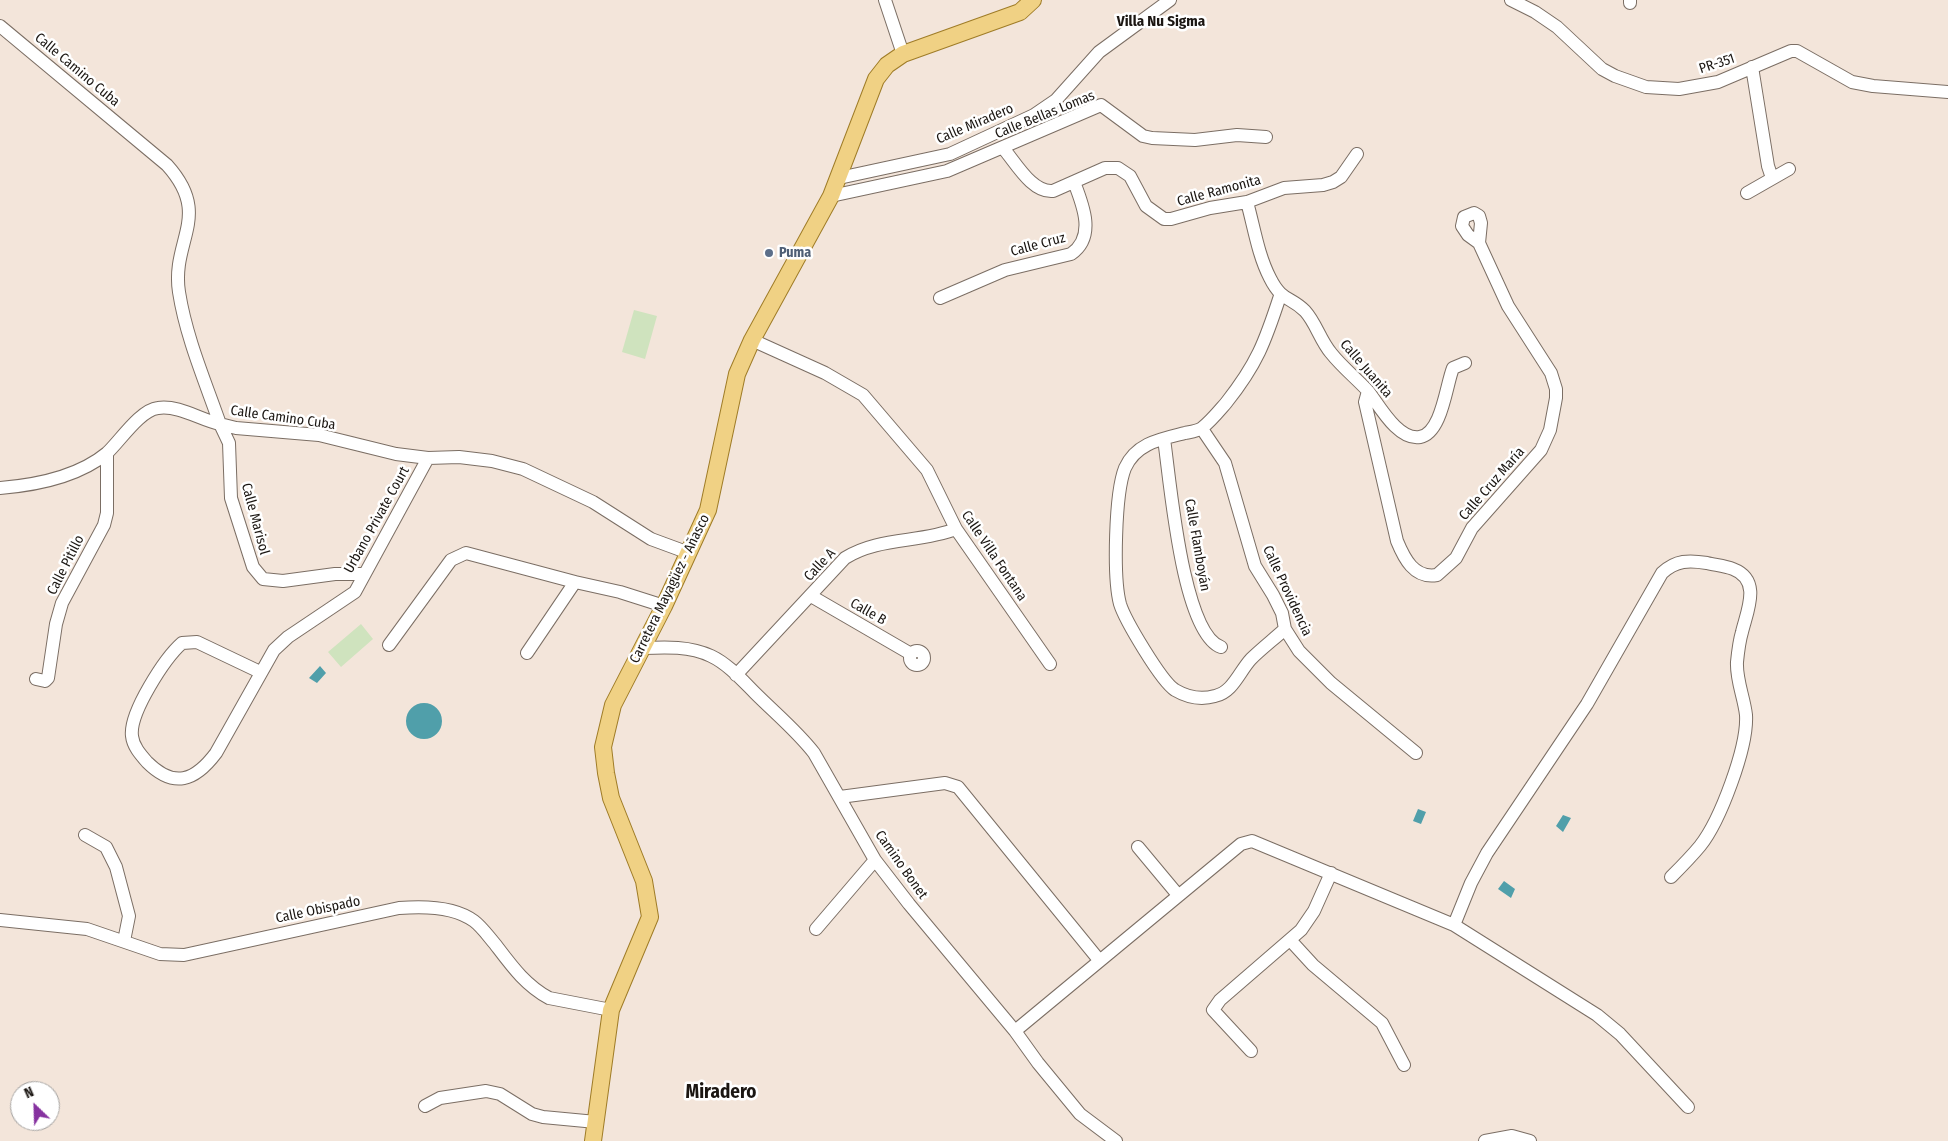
<!DOCTYPE html>
<html>
<head>
<meta charset="utf-8">
<style>
	body { margin:0 }
	#map { position:relative; width:1948px; height:1141px; overflow:hidden; background:#f3e5da; font-family:"Fira Sans Condensed",sans-serif }
	canvas { display:block }
	.north { position:absolute; left:10px; top:1081px; width:50px; height:50px; box-sizing:border-box; background:#fff; border:1px solid #a4a2a0; border-radius:50%; rotate:336deg; font-size:14px; font-weight:700; line-height:20px; text-align:center; color:#1b1612 }
	.north::after { content:''; display:block; margin:auto; width:18px; height:22px; background:#8632a0; clip-path:polygon(50% 0,100% 100%,50% 72%,0 100%) }
</style>
</head>
<body>
<div id="map">
<canvas width="1948" height="1141"></canvas>
<div class="north">N</div>
</div>
<script>
const g = document.querySelector('canvas').getContext('2d');
g.lineJoin = 'round';
function paint(path, color) { g.fillStyle = color; g.fill(path, 'evenodd'); }
function stroke(path, color, width, dash) { g.strokeStyle = color; g.lineWidth = width; g.lineCap = dash ? 'butt' : 'round'; g.setLineDash(dash || []); g.stroke(path); }
function write(font, color, halo, rows, align = 'center') {
  g.font = font + ' "Fira Sans Condensed",sans-serif'; g.lineWidth = 5; g.setLineDash([]); g.textBaseline = 'middle'; g.strokeStyle = halo; g.fillStyle = color; for (const [text, x, y, turn = 0] of rows) {
    g.save(); g.translate(x, y); g.rotate((+turn || 0) * Math.PI / 180); g.textAlign = isNaN(turn) ? turn : align; if (halo) g.strokeText(text, 0, 0); g.fillText(text, 0, 0); g.restore();
  }
}
paint(new Path2D(`
	M634,310L657,316L645,359L622,352Z
	M361,624L373,639L341,667L328,652Z`), '#cfe3be');
paint(new Path2D(`
	M320,666L326,673L317,683L309,678Z
	M406 721a18 18 0 1 1 36 0a18 18 0 1 1-36 0Z
	M1418,809L1426,812L1421,824L1413,821Z
	M1563,815L1571,818L1563,832L1556,826Z
	M1504,881L1515,889L1511,898L1498,889Z`), '#509faa');
const minor = new Path2D(`
	M885,0L903,54
	M1511,0L1535,12L1557,27L1602,69L1615,76L1646,87L1679,89L1718,82L1791,51H1797L1852,82L1873,86L1948,92
	M1630,0V3
	M0,26L167,165C213,216 171,240 179,292C186,337 205,381 220,424L236,428L319,435L396,454L428,458L459,457L492,461L523,469L593,502L651,539L689,553
	M1752,67L1768,166L1772,178
	M1003,148C1016,163 1032,193 1053,191L1105,168H1118L1130,176L1146,206L1164,219H1171L1210,208L1247,202L1284,188L1323,185L1333,182L1341,177L1357,154
	M839,178L950,154L1034,115L1056,100L1099,52L1170,0
	M1747,193L1789,169
	M831,196L947,171L1101,105L1143,136L1152,138L1195,140L1237,135L1266,137
	M1247,202C1254,227 1258,255 1270,278C1282,302 1290,296 1305,311C1316,323 1320,340 1331,353C1342,367 1356,378 1368,391C1379,405 1398,441 1420,437C1442,433 1446,385 1453,368L1465,363
	M1280,296C1265,342 1257,364 1226,403C1219,411 1211,421 1202,428C1198,431 1190,432 1185,433C1161,439 1136,443 1125,468C1115,493 1113,577 1120,604C1125,620 1161,681 1175,690C1187,697 1201,700 1215,696C1233,692 1239,672 1251,659C1261,649 1274,639 1285,629
	M940,298L1005,270L1071,254C1096,237 1083,205 1074,182
	M752,340L825,373L863,395L927,470L956,529L1050,664
	M1368,391L1365,402L1397,541C1404,558 1414,579 1437,575L1456,558L1472,528L1541,450L1550,430L1556,398V389L1551,373L1508,306L1479,243L1481,223L1479,216L1474,213L1464,217L1462,226L1468,235L1479,243
	M1202,429L1225,463L1255,566L1273,595L1282,613L1285,629L1299,651L1331,683L1416,753
	M1164,439C1170,479 1182,633 1221,647
	M0,488C37,485 78,477 107,453C120,441 140,410 158,408C180,405 200,420 220,424L229,443L231,498L253,567L263,579L283,581L335,574H363
	M575,582L620,592L664,606
	M811,596L911,654
	M389,645L451,560L466,553L575,582L527,653
	M643,648C666,647 690,646 711,656C728,664 742,680 755,693C775,713 797,731 814,753L875,860L909,904L1015,1031L1038,1063L1080,1114L1116,1141
	M910 658a7 7 0 1 1 14 0a7 7 0 1 1-14 0Z
	M260,672L197,642L182,643C165,658 129,713 132,736C133,746 140,754 147,762C174,789 195,781 216,753L274,650L288,637L355,592L428,458
	M736,675L845,558C878,537 920,543 956,529
	M36,679L45,681L48,678L56,624L62,603L104,525L107,513V453
	M840,797L945,783L958,787L1099,960
	M85,835L106,847L116,867L129,916L124,941
	M1138,847L1178,895
	M0,920L87,929L160,954L184,955L399,908C423,906 454,906 474,921C482,927 488,936 495,944C511,965 525,985 549,998L611,1010
	M1454,925L1471,883L1487,853L1587,704L1662,573C1676,560 1689,560 1707,563C1715,565 1725,566 1733,569C1762,580 1747,611 1742,632C1739,642 1738,652 1737,662C1736,680 1744,697 1746,715C1748,747 1720,821 1700,846C1691,857 1681,867 1671,877
	M816,929L875,860
	M1291,941L1313,965L1382,1023L1404,1065
	M1015,1031L1241,844L1252,841L1454,925L1597,1015L1620,1034L1688,1107
	M1251,1051L1213,1010L1220,1000L1301,930L1314,911L1331,873
	M425,1106L440,1098L486,1091L500,1094L532,1114L543,1117L596,1122
	M1485,1141L1512,1136L1530,1141`);
const major = new Path2D(`
	M593,1141L611,1010L650,917L644,881L611,798L606,773L603,747L613,705L664,606L708,510L737,374L752,340L831,196L876,79L887,65L903,54L1020,12L1033,0`);
stroke(minor, '#7b6e64', 14);
stroke(major, '#9f7c27', 18);
stroke(minor, '#fff', 12);
stroke(major, '#f0d184', 16);
for (const [x, y, r, color] of [
	[769,253,5,"#5c6f8a"]
]) { const dot = new Path2D(); dot.arc(x, y, r, 0, 2 * Math.PI); g.fillStyle = color; g.fill(dot); stroke(dot, '#fff', 2); }
write('14px', '#1b1612', '#fff', [
	["PR-351",1717,64,-18],
	["Calle Camino Cuba",77,70,40],
	["Calle Bellas Lomas",1045,115,-22],
	["Calle Miradero",975,124,-23],
	["Calle Ramonita",1219,191,-15],
	["Calle Cruz",1038,245,-15],
	["Calle Juanita",1366,369,49],
	["Calle Camino Cuba",283,418,8],
	["Calle Cruz María",1492,484,-49],
	["Calle Marisol",255,519,75],
	["Urbano Private Court",377,520,-61],
	["Calle Flamboyán",1197,545,80],
	["Calle Villa Fontana",994,556,56],
	["Calle Pitillo",66,565,-63],
	["Calle A",820,565,-47],
	["Carretera Mayagüez - Añasco",670,589,-64],
	["Calle Providencia",1287,591,65],
	["Calle B",868,612,30],
	["Camino Bonet",901,865,55],
	["Calle Obispado",318,910,-12]
]);
write('bold 14px', '#4e5e75', '#fff', [
	["Puma",779,253]
], 'left');
write('bold 15px', '#1b1612', '#fff', [
	["Villa Nu Sigma",1161,22]
]);
write('bold 19px', '#1b1612', '#fff', [
	["Miradero",721,1093]
]);
</script>
</body>
</html>
